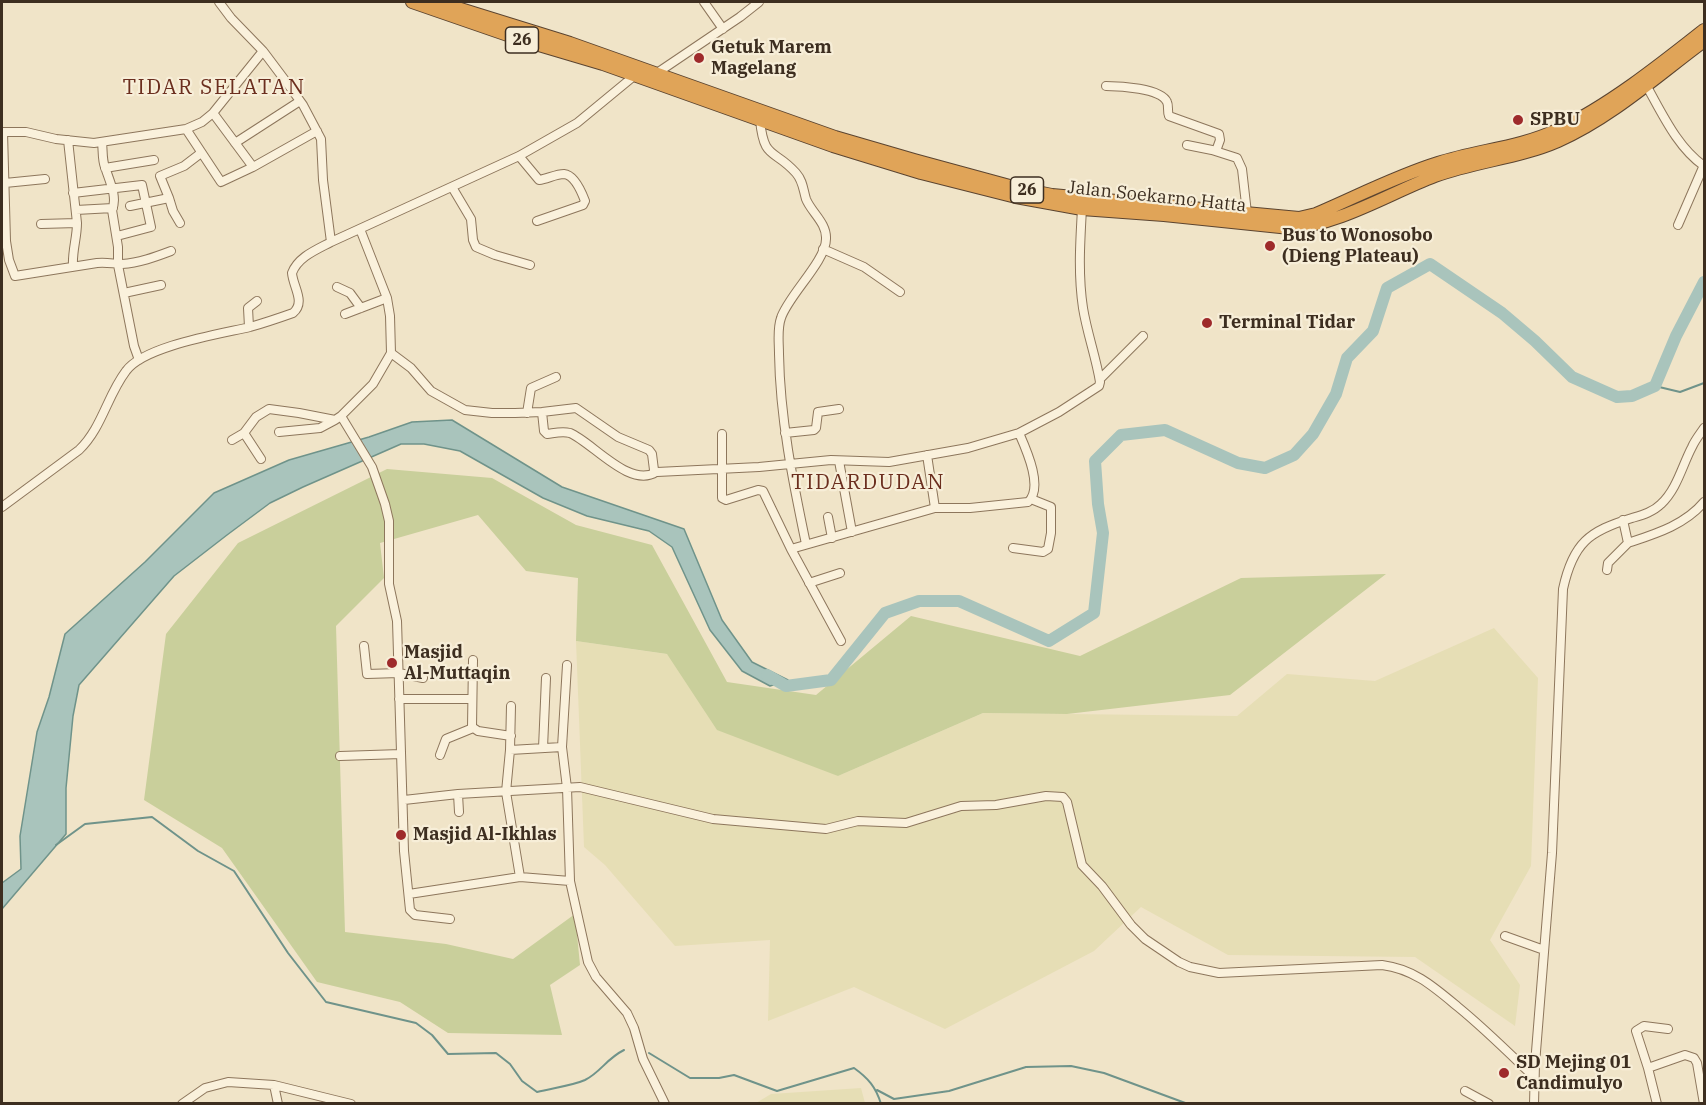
<!DOCTYPE html>
<html>
<head>
<meta charset="utf-8">
<style>
	body { margin:0 }
	#map { position:relative; width:1706px; height:1105px; overflow:hidden; background:#f0e4c8; font-family:"IBM Plex Serif",serif }
	canvas { display:block }
	.frame { position:absolute; inset:0; border:3px solid #3d2e20; pointer-events:none }
</style>
</head>
<body>
<div id="map">
<canvas width="1706" height="1105"></canvas>
<div class="frame"></div>
</div>
<script>
const g = document.querySelector('canvas').getContext('2d');
g.lineJoin = 'round';
function paint(path, color) { g.fillStyle = color; g.fill(path, 'evenodd'); }
function stroke(path, color, width, dash) { g.strokeStyle = color; g.lineWidth = width; g.lineCap = dash ? 'butt' : 'round'; g.setLineDash(dash || []); g.stroke(path); }
function write(font, color, halo, rows, align = 'center') {
  g.font = font + ' "IBM Plex Serif",serif'; g.lineWidth = 4.5; g.setLineDash([]); g.textBaseline = 'middle'; g.strokeStyle = halo; g.fillStyle = color; for (const [text, x, y, turn = 0] of rows) {
    g.save(); g.translate(x, y); g.rotate((+turn || 0) * Math.PI / 180); g.textAlign = isNaN(turn) ? turn : align; if (halo) g.strokeText(text, 0, 0); g.fillText(text, 0, 0); g.restore();
  }
}
paint(new Path2D(`
	M1494,628L1538,678L1531,866L1490,940L1520,985L1515,1026L1415,957L1228,955L1141,907L1094,951L945,1029L854,987L768,1021L770,940L675,946L605,865L584,847L576,641L673,655L838,776L983,713L1237,716L1287,674L1375,681Z
	M861,1088L865,1103H756L771,1094Z`), '#e6deb5');
paint(new Path2D(`
	M387,469L492,478L576,525L652,545L727,682L816,695L911,616L1080,656L1241,578L1386,574L1230,695L1067,714L983,713L838,776L717,730L667,654L576,641L578,578L526,571L478,515L380,543L384,578L336,626L345,932L446,944L513,959L575,914L580,965L550,985L562,1035L448,1033L400,1002L317,982L222,848L144,800L166,634L238,543Z`), '#c9cf9b');
const water = new Path2D(`
	M452,420L562,487L684,529L722,620L752,662L788,680L770,686L742,671L710,630L672,547L649,531L587,516L543,498L460,451L424,444H401L303,487L270,503L227,535L174,576L79,685L73,716L66,788V834L2,909V883L21,869L20,836L37,732L49,697L65,634L145,562L214,493L289,460L369,437L412,422Z`);
paint(water, '#a9c4bc');
stroke(water, '#6f938a', 1.5);
stroke(new Path2D(`
	M1655,386L1680,392L1704,383
	M56,845L85,824L152,817L198,851L234,871L288,953L326,1002L416,1023L432,1035L448,1054L496,1053L510,1064L522,1081L537,1092C552,1088 571,1086 585,1080C601,1072 606,1059 624,1050
	M649,1053L690,1078H719L734,1075L777,1091L854,1068C868,1078 876,1087 881,1104
	M877,1090L894,1099L949,1091L1026,1067L1071,1066L1104,1073L1188,1104`), '#6f938a', 2);
stroke(new Path2D(`
	M767,675L786,686L831,680L885,613L919,601H959L1049,641L1094,613L1103,533L1098,504L1095,461L1121,435L1165,430L1238,463L1265,468L1294,455L1313,434L1336,394L1347,358L1373,331L1387,288L1430,264L1502,313L1535,341L1572,377L1617,397L1632,396L1655,386L1676,336L1704,282`), '#a9c4bc', 12);
const minor = new Path2D(`
	M219,2L231,18L263,51L290,87L303,105L321,139L323,180L331,242
	M704,2L723,29
	M657,73L740,17L759,2
	M1646,85C1662,113 1677,147 1704,166
	M1106,86C1119,86 1161,88 1167,102C1169,106 1167,111 1169,116L1219,134L1220,140L1216,151
	M213,113L253,167L317,131
	M760,120C764,161 774,148 796,173C803,181 803,189 806,199C811,212 827,223 826,239C826,261 788,296 781,318C777,329 779,342 779,354C780,418 793,482 806,544
	M186,129L221,182L253,167
	M2,132H26L56,139L94,143L186,129L202,122L213,113L263,51
	M3,132L6,241L9,260L15,276L97,263C107,262 114,264 122,264C139,263 155,257 171,251
	M68,140L77,223C77,238 72,251 73,266
	M102,142C103,150 102,160 105,167C109,180 118,197 112,210L118,247V265L134,346L139,360
	M235,143L300,101
	M1187,145L1212,150L1237,158L1242,169L1247,213
	M519,156L539,180C547,179 556,174 564,174C575,175 582,193 585,201L583,205L537,221
	M105,168L154,160
	M5,183L45,179
	M452,187L471,219L473,240L476,247L495,255L530,265
	M73,193L142,185L151,227L117,236
	M169,198L173,211L180,223
	M130,206L169,198L160,176L184,166L201,153
	M76,210L113,208
	M41,224L77,223
	M1678,225L1704,165
	M360,229L387,298L390,316L391,353L411,368L431,391L465,410L492,413H515L542,412L576,408L618,437L649,450L652,454L654,470L657,472L759,467L831,460L889,462L968,448L1019,433L1059,412L1099,386L1100,382C1096,357 1087,333 1083,308C1078,275 1080,243 1082,209
	M823,249L864,267L900,292
	M337,287L350,293L361,308
	M124,293L161,285
	M345,314L387,298
	M249,327L248,308L257,301
	M1100,379L1143,336
	M542,412L544,431L547,434C555,433 562,431 570,433C592,442 630,489 656,472
	M527,413L531,388L556,377
	M341,416L372,467L385,504L389,521V584L397,621L404,851L410,910L415,915L450,919
	M279,432L320,428L335,420
	M244,433L261,459
	M785,433L814,430L816,428L818,412L839,409
	M722,434V498L726,500L758,490L763,491L791,549L935,508H970L1028,502C1044,488 1026,449 1019,433
	M232,440L244,433L256,417L269,409L299,413L335,420L341,416L373,384L391,353
	M927,455L935,508
	M839,461L852,532
	M2,507L79,450C102,428 107,396 126,371C144,346 220,334 250,327C264,323 279,318 293,313C306,302 293,287 292,273C298,257 316,250 331,242L519,156L577,123L634,76
	M828,517L832,538
	M1628,543C1655,534 1685,525 1704,502
	M1013,548L1043,552L1048,549L1051,533V507L1031,499
	M791,549L841,641
	M1607,570L1608,563L1628,543L1623,520
	M809,583L840,573
	M364,646L367,674L399,673L423,678
	M473,660L472,727L478,731L511,736
	M567,665L562,747L510,750L506,792L520,877L570,881
	M399,699H471
	M562,747L567,788L570,881L588,962L596,977L627,1013L634,1028L643,1059L665,1104
	M543,748L546,678
	M510,750L511,706
	M440,755L446,739L473,728
	M340,756L401,754
	M458,794L459,812
	M404,800L458,794L580,787L713,819L826,829L858,821L906,823L961,806L996,805L1046,796L1063,797L1067,802L1082,865L1102,886L1131,925L1145,939L1179,962L1190,967L1219,973L1382,965C1414,969 1434,987 1458,1007C1485,1029 1509,1053 1534,1077
	M409,894L520,877
	M1505,936L1544,950
	M1648,1068L1636,1031L1644,1026L1668,1029
	M274,1085L278,1104
	M1465,1091L1489,1104
	M182,1104L205,1088L228,1082L274,1085L351,1104
	M1534,1104L1535,1064L1552,853L1563,589C1573,543 1589,531 1632,518C1642,515 1653,512 1661,504C1677,489 1682,466 1692,447C1695,440 1700,434 1704,428
	M1657,1104L1648,1068L1685,1055L1694,1058L1697,1063L1704,1104`);
const highway = new Path2D(`
	M412,2L522,40L603,64L833,146L921,173L1016,197L1082,209L1164,215L1290,228C1339,225 1390,193 1435,176C1476,161 1519,158 1558,141C1612,117 1658,75 1704,41
	M438,2L570,43L835,137L914,160L1017,188L1052,195L1299,218L1316,214C1356,197 1396,176 1438,163C1477,150 1519,148 1557,130C1607,107 1661,64 1704,30`);
stroke(minor, '#8d765c', 10);
stroke(highway, '#5b4430', 14);
stroke(minor, '#faf1dc', 8);
stroke(highway, '#e0a458', 12);
for (const [x, y, r, color] of [
	[699,58,6,"#9e2a2b"],
	[1518,120,6,"#9e2a2b"],
	[1270,246,6,"#9e2a2b"],
	[1207,323,6,"#9e2a2b"],
	[392,663,6,"#9e2a2b"],
	[401,835,6,"#9e2a2b"],
	[1504,1073,6,"#9e2a2b"]
]) { const dot = new Path2D(); dot.arc(x, y, r, 0, 2 * Math.PI); g.fillStyle = color; g.fill(dot); stroke(dot, '#f7eed8', 2); }
for (const [x, y, w] of [
	[522,40,33],
	[1027,190,33]
]) { const box = new Path2D(); box.roundRect(x - w / 2, y - 13, w, 26, 4.5); g.fillStyle = '#f7eed8'; g.fill(box); stroke(box, '#3d2e20', 1.5); }
write('bold 16px', '#3d2e20', null, [
	["26",522,40],
	["26",1027,190]
]);
write('bold 18px', '#3d2e20', '#f7eed8', [
	["Getuk Marem",711,48],
	["Magelang",711,69],
	["SPBU",1530,120],
	["Bus to Wonosobo",1282,236],
	["(Dieng Plateau)",1282,257],
	["Terminal Tidar",1219,323],
	["Masjid",404,653],
	["Al-Muttaqin",404,674],
	["Masjid Al-Ikhlas",413,835],
	["SD Mejing 01",1516,1063],
	["Candimulyo",1516,1084]
], 'left');
write('18px', '#3d2e20', '#f7eed8', [
	["Jalan Soekarno Hatta",1157,197,6]
]);
g.letterSpacing = '1.5px';
write('21px', '#6b2e1e', '#f7eed8', [
	["TIDAR SELATAN",214,88],
	["TIDARDUDAN",868,483]
]);
g.letterSpacing = '0px';
</script>
</body>
</html>
